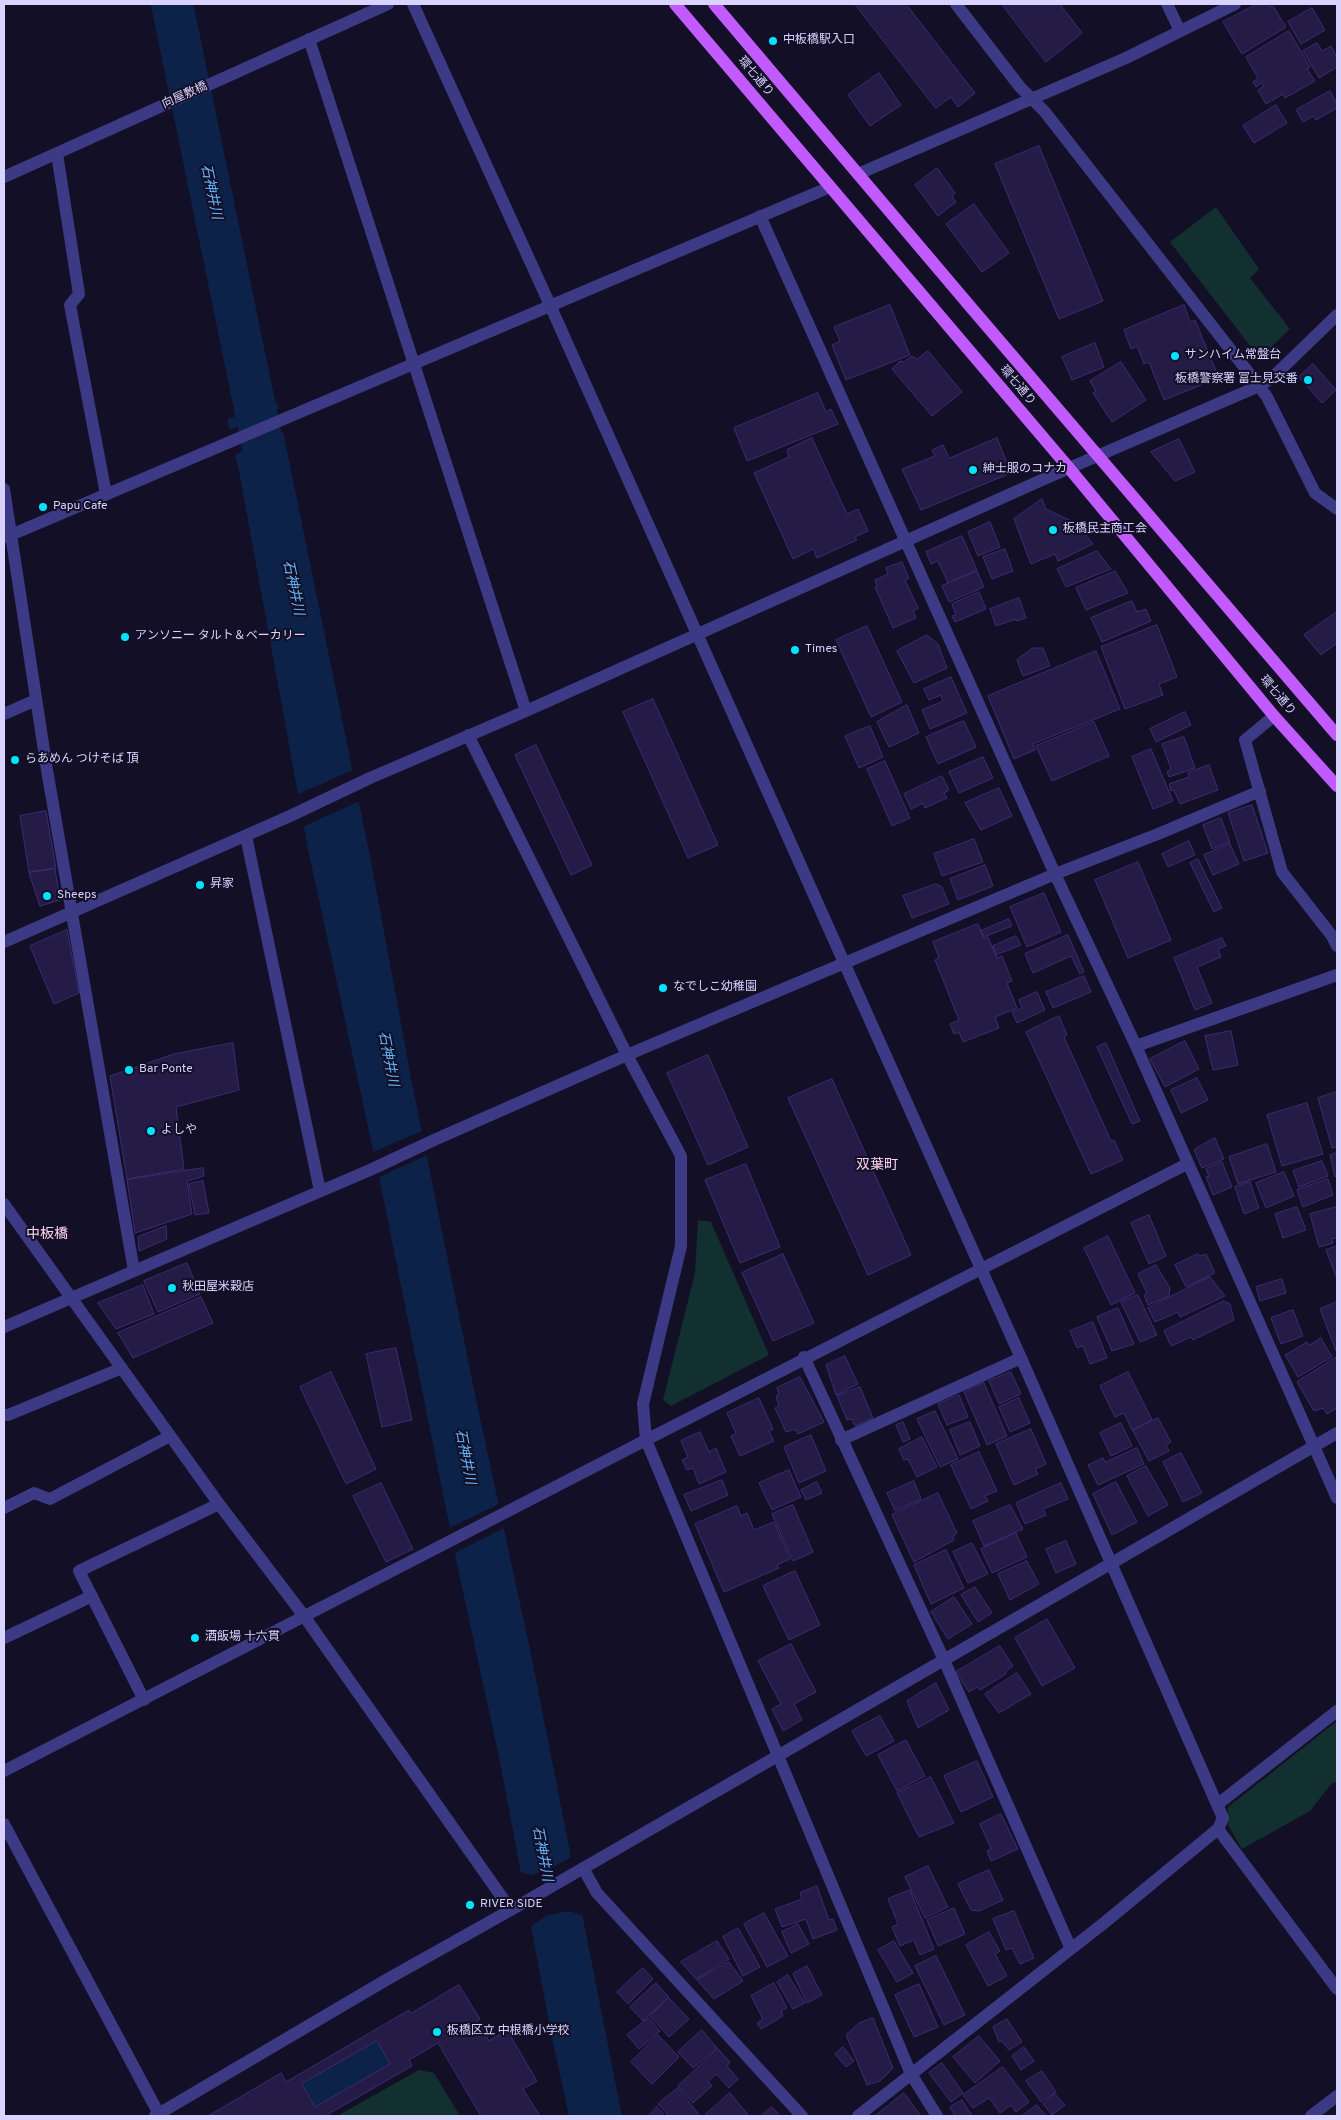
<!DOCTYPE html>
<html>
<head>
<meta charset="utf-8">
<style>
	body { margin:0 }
	#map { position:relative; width:1341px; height:2120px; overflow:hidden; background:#130f26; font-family:Overpass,sans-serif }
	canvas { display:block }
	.frame { position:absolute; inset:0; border:5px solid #d9d4ff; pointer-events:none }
</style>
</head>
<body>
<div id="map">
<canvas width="1341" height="2120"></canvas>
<div class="frame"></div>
</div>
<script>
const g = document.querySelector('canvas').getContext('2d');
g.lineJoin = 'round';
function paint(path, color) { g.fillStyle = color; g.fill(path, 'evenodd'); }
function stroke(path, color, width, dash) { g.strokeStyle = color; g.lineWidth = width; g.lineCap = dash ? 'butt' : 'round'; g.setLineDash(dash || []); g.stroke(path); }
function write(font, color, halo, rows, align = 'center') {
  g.font = font + ' Overpass,"Noto Sans JP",sans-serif'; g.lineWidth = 4; g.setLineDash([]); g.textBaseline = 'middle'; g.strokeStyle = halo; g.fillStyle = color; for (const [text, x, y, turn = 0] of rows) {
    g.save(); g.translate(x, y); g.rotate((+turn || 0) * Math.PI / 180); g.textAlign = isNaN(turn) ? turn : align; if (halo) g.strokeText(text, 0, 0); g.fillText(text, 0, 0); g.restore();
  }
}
paint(new Path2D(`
	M1216,207L1259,269L1250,278L1290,329L1267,351H1254L1170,242Z
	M698,1220L711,1222L769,1355L671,1406L663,1400L695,1273Z
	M1337,1721V1782L1331,1784L1310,1811L1242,1849L1228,1825V1807Z
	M419,2070L434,2073L460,2116H337Z`), '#12302f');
paint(new Path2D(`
	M277,402L371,861L411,1078L478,1409L531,1654L622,2116H569L552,2038L500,1762L459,1573L381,1187L308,849L239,471L227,419Z
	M377,2041L390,2064L315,2107L302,2084Z`), '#0c2248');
paint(new Path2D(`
	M280,408L286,432L232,456L227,431Z
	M353,770L360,801L302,827L296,795Z
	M424,1130L429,1154L377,1178L371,1153Z
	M501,1503L506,1527L452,1554L447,1529Z
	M572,1856L584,1916L569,1911L548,1915L528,1928L518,1872L532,1875L554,1867Z`), '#130f26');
stroke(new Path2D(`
	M172,4L267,466`), '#0c2248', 42);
const building = new Path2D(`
	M855,4H906L975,93L958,107L951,97L936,108Z
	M1002,4H1060L1082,33L1046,62Z
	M1257,4H1268L1270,7L1273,6L1286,27L1242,54L1223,22Z
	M1312,8L1325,30L1301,44L1288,22Z
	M1289,31L1310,67L1307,69L1315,81L1285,98L1283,94L1266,104L1258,90L1264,86L1262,83L1256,87L1253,82L1258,78L1246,57Z
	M1317,43L1322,51L1331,46L1337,57V67L1319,78L1303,51Z
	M879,73L901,105L870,126L848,95Z
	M1330,91L1337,104V108L1316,120L1313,116L1303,122L1296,110Z
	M1276,105L1287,123L1254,143L1243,126Z
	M1039,146L1103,301L1059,319L995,164Z
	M937,168L955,193L952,197L956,202L938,216L915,185Z
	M974,204L1009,253L982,272L946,224Z
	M890,305L910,355L846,380L832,345L840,341L834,327Z
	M1184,305L1190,322L1195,320L1219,378L1164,400L1149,362L1144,364L1137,346L1131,349L1124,330Z
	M1095,343L1104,367L1072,380L1062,357Z
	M928,351L962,392L932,416L892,369L900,361L904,362L912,356L917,359Z
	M1121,362L1146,400L1112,422L1093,393L1096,391L1090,381Z
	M1313,364L1336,390L1322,403L1299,377Z
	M818,393L826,412L831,409L838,424L747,461L734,428Z
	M812,438L847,514L858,509L868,531L855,537L857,540L817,558L813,549L793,559L754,473L789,457L787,450Z
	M997,438L1011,473L921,510L902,469L935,456L932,450L943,445L949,458Z
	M1179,439L1195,472L1175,481L1151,452Z
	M1042,499L1046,509L1078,524L1093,544L1058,561L1055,554L1031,564L1014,519Z
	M990,522L1000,547L978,556L968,532Z
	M962,536L977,570L948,583L938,561L931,564L926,552Z
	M1005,549L1013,571L992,579L983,557Z
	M1097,551L1111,569L1066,587L1057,569Z
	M902,562L909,578L905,580L918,608L913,611L916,618L893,628L875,587L877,586L875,580L888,574L886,568Z
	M977,571L984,587L949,602L942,586Z
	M1115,571L1128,593L1086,610L1076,588Z
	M979,592L986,609L955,622L952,616L956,615L952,604Z
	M1019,598L1026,618L1016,621V619L996,626L990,609Z
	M1132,601L1137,612L1146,609L1151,621L1102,642L1091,618Z
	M1337,612V643L1321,655L1304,635Z
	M1157,625L1177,677L1159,684L1163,695L1125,709L1101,647Z
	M867,626L902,702L871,717L836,640Z
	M927,635L938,644L947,668L914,683L897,651Z
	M1033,648H1043L1050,666L1023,676L1017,660Z
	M1096,651L1120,709L1033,744L1035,750L1014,759L988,696Z
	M951,677L967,713L930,729L922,710L943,701L941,695L929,700L924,689Z
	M653,699L718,845L688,858L623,712Z
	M907,705L919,733L889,747L877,722Z
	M1185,712L1191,725L1156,742L1150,729Z
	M964,721L976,747L938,764L926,737Z
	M1094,722L1109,756L1052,781L1036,746Z
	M870,726L883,757L859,768L845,736Z
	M1184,737L1195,768L1169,777L1167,772L1171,769L1162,744Z
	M536,745L592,865L571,875L515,755Z
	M1151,749L1173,801L1153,809L1132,757Z
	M983,757L993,778L959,793L949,772Z
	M885,761L910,818L892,826L867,769Z
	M1209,765L1218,790L1180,804L1174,790L1171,791L1169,784L1189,777L1188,773Z
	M942,776L949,790L944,793L947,798L925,808L923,803L911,809L904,794Z
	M999,788L1012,816L981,830L965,803Z
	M1252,805L1268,853L1244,861L1228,813Z
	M46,811L56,868L29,872L20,816Z
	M1221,818L1230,842L1212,849L1203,825Z
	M974,839L983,862L942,876L934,854Z
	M1189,841L1195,855L1168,867L1162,854Z
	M1230,844L1239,864L1213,875L1204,855Z
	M1198,859L1222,908L1214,912L1190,863Z
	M1138,862L1171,940L1128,958L1095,880Z
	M985,865L993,886L958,900L950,879Z
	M55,869L60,900L40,906L29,873Z
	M936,884L942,887L949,904L912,918L903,896Z
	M1044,893L1061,932L1027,947L1010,907Z
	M1009,919L1012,926L984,937L981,931Z
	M978,924L984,939L988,937L997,958L1002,956L1012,981L1007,983L1017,1008L995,1017L999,1028L963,1042L959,1032L954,1034L950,1024L959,1020L935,960L939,958L933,942Z
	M67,930L79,993L54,1004L30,946Z
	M1068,935L1084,972L1080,974L1071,956L1033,973L1025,954Z
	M1016,936L1021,945L996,955L993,946Z
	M1222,938L1226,946L1218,949L1221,957L1197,967L1212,1003L1195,1010L1174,958Z
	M1084,976L1091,992L1053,1008L1046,992Z
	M1037,992L1045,1010L1017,1023L1012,1012L1022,1008L1019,1000Z
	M1059,1016L1067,1035L1064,1037L1111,1141L1114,1140L1123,1160L1091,1174L1026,1032Z
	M1231,1031L1238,1065L1213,1070L1205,1036Z
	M1185,1041L1199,1069L1165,1087L1150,1059Z
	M233,1043L239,1090L176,1107L184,1169L127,1179L110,1076L174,1054Z
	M1106,1043L1140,1121L1132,1124L1097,1047Z
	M708,1055L748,1147L708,1165L667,1073Z
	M1197,1078L1208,1100L1181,1113L1171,1090Z
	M832,1079L911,1255L868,1275L788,1098Z
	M1337,1092V1147L1332,1148L1318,1098Z
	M1307,1103L1323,1154L1282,1166L1267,1115Z
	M1215,1138L1224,1159L1202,1168L1194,1150Z
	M1267,1144L1276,1172L1238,1184L1229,1157Z
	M1337,1153V1176L1335,1177L1330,1155Z
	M1322,1161L1328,1176L1299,1187L1293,1171Z
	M1222,1162L1232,1187L1213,1195L1206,1177L1209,1176L1206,1169Z
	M746,1164L780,1247L740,1263L705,1180Z
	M203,1168L204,1176L187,1181L192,1214L135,1233L127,1180Z
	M1284,1172L1294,1196L1266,1208L1256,1183Z
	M1328,1179L1333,1195L1303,1207L1297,1190Z
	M203,1181L209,1213L195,1215L189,1184Z
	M1250,1182L1259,1208L1244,1214L1235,1187Z
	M1297,1207L1306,1230L1283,1238L1275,1214Z
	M1337,1207V1238L1332,1239L1333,1243L1319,1247L1310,1214Z
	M1149,1215L1166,1256L1149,1264L1131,1223Z
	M166,1226L167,1239L139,1251L138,1237Z
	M1108,1236L1135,1293L1111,1305L1084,1248Z
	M1337,1246V1279L1326,1250Z
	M783,1254L814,1323L773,1341L742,1273Z
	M1198,1254L1200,1256L1206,1254L1215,1273L1186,1287L1175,1265Z
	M187,1263L200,1294L158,1312L144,1281Z
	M1156,1265L1170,1288L1169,1296L1148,1305L1144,1295L1147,1293L1138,1274Z
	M1210,1277L1225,1296L1180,1317L1178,1312L1155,1322L1148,1308Z
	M1282,1279L1286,1293L1260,1301L1256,1287Z
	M143,1285L154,1314L116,1329L98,1303Z
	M1138,1295L1157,1335L1140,1342L1121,1302Z
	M201,1297L213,1323L133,1358L118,1333Z
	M1224,1301L1230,1304L1234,1320L1193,1340L1191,1337L1171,1346L1164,1331Z
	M1337,1302V1351H1336L1320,1309Z
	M1118,1308L1134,1344L1112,1351L1097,1317Z
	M1293,1310L1303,1336L1281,1344L1271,1318Z
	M1093,1322L1107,1358L1090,1364L1083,1346L1077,1348L1070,1331Z
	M1321,1338L1332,1357L1298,1377L1285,1355L1307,1342L1309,1345Z
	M396,1348L412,1420L382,1427L366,1354Z
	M845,1356L858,1384L836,1395L826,1365Z
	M1337,1357V1408L1327,1414L1323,1408L1314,1411L1297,1382Z
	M331,1372L376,1469L346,1484L300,1387Z
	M1011,1372L1021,1394L999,1404L989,1381Z
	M1128,1372L1152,1420L1132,1430L1124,1413L1115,1417L1100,1386Z
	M800,1377L824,1422L798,1434L795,1429L786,1432L775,1408L779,1406L776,1396L779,1395L777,1388Z
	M984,1383L1007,1436L987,1445L964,1392Z
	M860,1387L873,1418L855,1426L852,1419L847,1420L837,1396Z
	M959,1395L968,1417L947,1425L938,1404Z
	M759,1398L773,1429L769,1431L774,1441L740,1456L731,1436L736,1433L727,1413Z
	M1019,1398L1030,1423L1010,1432L999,1407Z
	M935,1411L958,1459L940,1467L917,1419Z
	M1158,1418L1171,1442L1166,1445L1169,1451L1149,1461L1133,1431Z
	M903,1422L910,1439L903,1442L896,1425Z
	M970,1422L980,1446L960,1455L950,1430Z
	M1121,1423L1132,1446L1111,1456L1100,1433Z
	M1031,1429L1046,1464L1035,1469L1038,1474L1014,1485L996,1444Z
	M700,1432L709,1452L716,1448L726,1472L699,1484L693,1468L687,1470L682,1460L688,1457L681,1441Z
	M811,1435L826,1471L799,1483L784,1447Z
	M922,1437L937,1467L917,1477L908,1459L904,1460L899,1449Z
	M1137,1448L1144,1464L1098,1485L1088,1465L1103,1458L1105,1462Z
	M979,1452L997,1491L985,1496L988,1501L971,1509L951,1465Z
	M1181,1453L1202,1493L1183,1502L1163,1462Z
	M1146,1466L1168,1505L1148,1516L1127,1476Z
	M789,1470L801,1497L772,1510L759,1483Z
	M722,1480L728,1495L691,1511L684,1495Z
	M914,1481L921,1499L895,1511L887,1493Z
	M817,1482L822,1493L806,1500L801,1490Z
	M1116,1482L1137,1522L1112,1535L1093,1494Z
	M381,1483L413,1549L386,1562L353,1496Z
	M1061,1483L1068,1499L1043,1509L1046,1515L1025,1524L1016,1503Z
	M938,1493L957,1533L953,1536L954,1540L914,1562L892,1515Z
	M793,1505L813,1552L793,1561L772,1514Z
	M1010,1505L1023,1529L984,1546L973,1521Z
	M737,1506L741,1516L747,1513L754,1530L774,1522L790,1559L777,1565L779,1568L724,1592L695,1524Z
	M1016,1533L1027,1557L992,1573L981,1549Z
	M1066,1541L1076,1564L1056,1573L1046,1549Z
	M972,1543L988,1574L968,1583L953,1552Z
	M946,1550L964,1588L931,1604L914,1565Z
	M1027,1561L1039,1584L1010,1600L998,1574Z
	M795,1571L820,1625L789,1640L763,1586Z
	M975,1587L992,1613L978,1622L961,1595Z
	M954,1597L972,1624L948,1639L931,1612Z
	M1047,1619L1075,1668L1042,1686L1015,1638Z
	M791,1644L816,1692L794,1704L802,1720L783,1731L772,1709L781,1704L758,1661Z
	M1000,1646L1013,1666L1005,1672L1006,1674L980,1690L977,1687L969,1692L956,1672Z
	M1017,1673L1031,1694L999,1713L985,1694Z
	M936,1683L949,1710L918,1728L907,1701Z
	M880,1716L894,1741L866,1756L852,1731Z
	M906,1740L925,1776L897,1791L878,1755Z
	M977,1761L993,1797L961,1812L944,1776Z
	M931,1777L954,1823L919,1837L897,1793Z
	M1001,1814L1018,1849L991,1861L987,1851L991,1849L980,1824Z
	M928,1866L948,1907L925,1918L905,1877Z
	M989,1870L1003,1900L979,1911L971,1910L958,1884Z
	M817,1886L829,1920L833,1919L837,1930L813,1939L806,1919L782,1927L775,1909L802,1899L800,1893Z
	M910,1890L934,1949L920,1955L914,1940L900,1946L892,1927L898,1924L888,1899Z
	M954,1908L965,1934L938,1946L927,1920Z
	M1014,1911L1034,1958L1020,1964L1012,1948L1006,1950L993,1919Z
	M764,1913L788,1956L767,1967L744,1924Z
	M798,1924L809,1944L791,1953L782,1932Z
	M738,1928L760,1967L743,1976L723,1937Z
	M989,1932L1000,1951L995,1954L1007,1976L988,1986L966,1945Z
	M717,1941L729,1959L696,1979L681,1962Z
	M894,1941L913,1973L897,1982L878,1950Z
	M936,1956L965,2015L944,2025L915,1966Z
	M729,1962L743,1981L714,1999L697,1980Z
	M807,1966L822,1995L807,2003L793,1974Z
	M643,1968L653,1979L628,2004L617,1992Z
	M788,1975L805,2003L793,2009L777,1982Z
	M656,1983L669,1997L643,2021L630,2007Z
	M774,1983L787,2008L781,2011L783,2016L761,2029L757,2023L763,2019L751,1996Z
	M919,1984L938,2027L914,2037L895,1995Z
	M459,1985L480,2019L477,2021L489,2041L507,2030L537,2081L523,2089L540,2116H481L438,2043L409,2060L412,2066L325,2116H208L281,2073L286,2082L409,2010L411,2013ZM377,2041L390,2064L315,2107L302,2084Z
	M669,1998L689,2019L669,2037L650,2016Z
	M649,2018L660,2031L639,2049L627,2035Z
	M873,2018L893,2068L880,2081L867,2085L846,2035L859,2023Z
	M1007,2019L1022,2042L1009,2050L1002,2041L999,2042L993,2027Z
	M702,2030L717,2048L693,2068L678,2052Z
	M658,2035L679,2057L652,2084L631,2062Z
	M979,2036L1000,2061L975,2083L953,2057Z
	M843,2047L854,2061L846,2067L835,2054Z
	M1024,2047L1034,2061L1021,2070L1012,2056Z
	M718,2049L730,2062L727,2066L738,2079L729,2088L716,2074L708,2081L712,2086L693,2103L678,2086Z
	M942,2063L963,2093L951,2102L929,2073Z
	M1003,2067L1029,2102L1016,2112L1011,2105L1000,2113L989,2098L973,2108L963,2095Z
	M1042,2071L1056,2092L1041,2102L1026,2081Z
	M678,2088L700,2116H669L658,2104Z
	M730,2093L749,2116H708L706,2114Z
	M904,2093L921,2116H875Z
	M1055,2094L1065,2105L1052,2115L1043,2104Z
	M962,2100L972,2116H955L950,2107Z
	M1037,2105L1046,2116H1022Z
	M657,2107L665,2116H648Z
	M772,2107L780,2116H761Z`);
paint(building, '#241b47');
stroke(building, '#3b2d73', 1);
stroke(new Path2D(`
	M413,4L550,305L1021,1358L1223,1818L1218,1829L1104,1923L858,2116
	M956,4L1020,87L1045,112L1259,386L1267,397L1315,493L1337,509
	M1167,4L1180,31
	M309,39L526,711
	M57,154L79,294L70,305L106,494
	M858,174L1126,58L1235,4
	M4,177L388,4
	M760,216L1055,874L1136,1046L1337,1498
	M4,489L47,770L134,1271L370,1170L434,1140L627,1055L468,735
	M6,537L830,187
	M4,714L36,700
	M1274,716L1245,740L1282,872L1332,936L1337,946
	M246,836L320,1191
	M4,942L290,816L370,778L526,711L1044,479L1259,386L1272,378L1337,315
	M1136,1046L1337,975
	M4,1204L219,1504L304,1616L511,1910
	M4,1327L134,1271
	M804,1357L944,1660L1071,1949
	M4,1415H8L122,1368
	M841,1440L1021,1358
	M4,1508L34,1493L50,1499L170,1436
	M4,1638L92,1596
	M144,1700L79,1571L219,1504
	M4,1771L646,1440L643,1404L681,1246V1156L627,1055L1055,874L1158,834L1260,791
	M1218,1804L1337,1711
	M4,1824L160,2116
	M1218,1829L1337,1989
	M583,1868L597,1893L802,2116
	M155,2116L386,1980L516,1907L1337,1433
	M937,2116L911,2074L646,1440L1187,1164
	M1311,2116L1337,2096`), '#3d3a85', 12);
stroke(new Path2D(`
	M675,4L1069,468L1274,716L1337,786
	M714,4L974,311L1337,735`), '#c25bff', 12);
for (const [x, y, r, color] of [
	[773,41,5,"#00e5ff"],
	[1175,356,5,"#00e5ff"],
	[1308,380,5,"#00e5ff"],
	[973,470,5,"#00e5ff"],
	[43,507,5,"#00e5ff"],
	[1053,530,5,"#00e5ff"],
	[125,637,5,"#00e5ff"],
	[795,650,5,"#00e5ff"],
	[15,760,5,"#00e5ff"],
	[200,885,5,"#00e5ff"],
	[47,896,5,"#00e5ff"],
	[663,988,5,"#00e5ff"],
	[129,1070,5,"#00e5ff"],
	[151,1131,5,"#00e5ff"],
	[172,1288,5,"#00e5ff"],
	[195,1638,5,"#00e5ff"],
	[470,1905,5,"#00e5ff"],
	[437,2032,5,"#00e5ff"]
]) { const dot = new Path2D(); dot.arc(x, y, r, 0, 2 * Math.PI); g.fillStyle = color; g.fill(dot); stroke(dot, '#130f26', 2); }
write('12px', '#d9d4ff', '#130f26', [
	["中板橋駅入口",783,41],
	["サンハイム常盤台",1185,356],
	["板橋警察署 富士見交番",1298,380,"right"],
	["紳士服のコナカ",983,470],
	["Papu Cafe",53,507],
	["板橋民主商工会",1063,530],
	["アンソニー タルト＆ベーカリー",135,637],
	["Times",805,650],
	["らあめん つけそば 頂",25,760],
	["昇家",210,885],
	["Sheeps",57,896],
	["なでしこ幼稚園",673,988],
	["Bar Ponte",139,1070],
	["よしや",161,1131],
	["秋田屋米穀店",182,1288],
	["酒飯場 十六貫",205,1638],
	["RIVER SIDE",480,1905],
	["板橋区立 中根橋小学校",447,2032]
], 'left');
write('12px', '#d9d4ff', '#130f26', [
	["環七通り",755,77,50],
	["向屋敷橋",185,96,-24],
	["環七通り",1017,386,50],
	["環七通り",1277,696,50]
]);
write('italic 14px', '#62b6ff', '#130f26', [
	["石神井川",210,192,78],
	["石神井川",292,588,78],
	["石神井川",387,1059,79],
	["石神井川",464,1457,79],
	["石神井川",541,1854,79]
]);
write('14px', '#ffd6f0', '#130f26', [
	["双葉町",877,1166],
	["中板橋",47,1235]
]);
</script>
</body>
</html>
